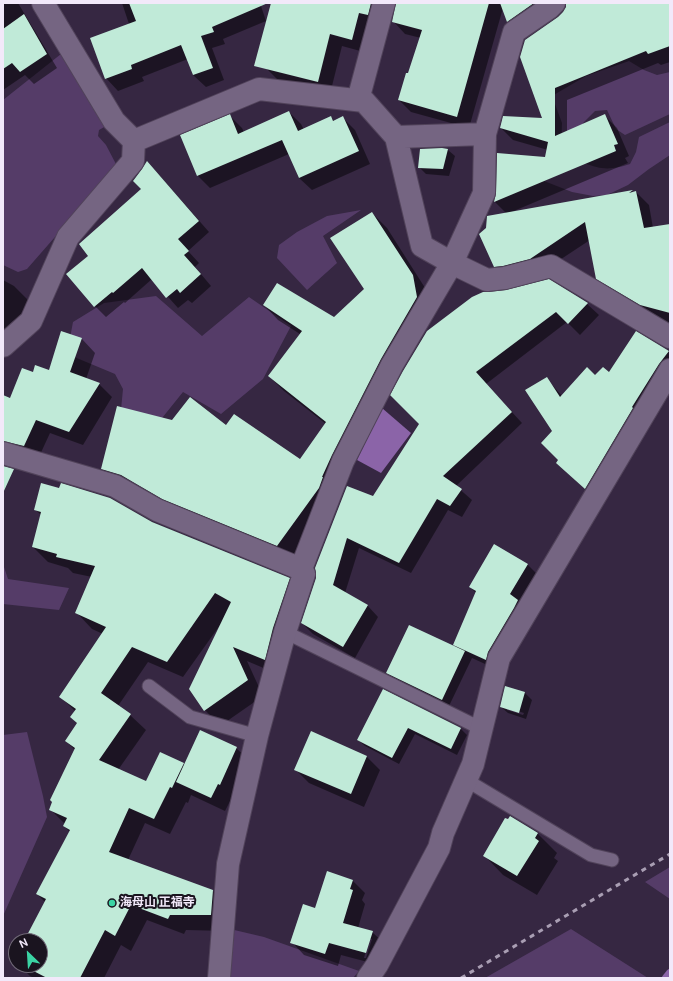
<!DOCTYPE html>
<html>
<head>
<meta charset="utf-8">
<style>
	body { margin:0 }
	#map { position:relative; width:673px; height:981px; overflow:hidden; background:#362742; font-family:"DM Sans",sans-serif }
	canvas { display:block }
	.frame { position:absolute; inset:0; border:4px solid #f2e9fa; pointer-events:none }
	.north { position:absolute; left:8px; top:933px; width:40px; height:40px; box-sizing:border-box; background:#1a141f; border:1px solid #706977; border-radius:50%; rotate:335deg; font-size:11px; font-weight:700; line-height:16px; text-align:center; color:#f2e9fa }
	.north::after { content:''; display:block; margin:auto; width:14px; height:18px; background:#3bd4a4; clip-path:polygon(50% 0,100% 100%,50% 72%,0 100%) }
</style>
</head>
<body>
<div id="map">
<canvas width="673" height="981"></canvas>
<div class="frame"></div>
<div class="north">N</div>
</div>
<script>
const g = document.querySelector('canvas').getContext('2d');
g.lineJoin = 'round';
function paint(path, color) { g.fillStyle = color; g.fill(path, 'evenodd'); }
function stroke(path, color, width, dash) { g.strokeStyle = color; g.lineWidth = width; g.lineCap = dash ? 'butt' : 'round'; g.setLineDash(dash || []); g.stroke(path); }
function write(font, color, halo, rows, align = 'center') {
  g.font = font + ' "DM Sans","Noto Sans JP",sans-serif'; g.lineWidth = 4; g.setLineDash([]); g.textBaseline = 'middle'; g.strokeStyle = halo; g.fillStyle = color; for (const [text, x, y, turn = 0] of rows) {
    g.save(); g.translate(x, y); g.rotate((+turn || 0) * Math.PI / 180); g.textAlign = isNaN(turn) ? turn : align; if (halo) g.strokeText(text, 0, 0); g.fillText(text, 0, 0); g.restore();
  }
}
paint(new Path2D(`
	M61,54L106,126L99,130L98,136L106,145L117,166L27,269L18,272L3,265V100Z
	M629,61L644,70L657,75L670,72V114L625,135L616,129L607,110L595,111L583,123L584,141L561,149L562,123L552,96L586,76Z
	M670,122V155L649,169L628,185L607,195L593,196L572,192L544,181L584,163C602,170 611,170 630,164L636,152L639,137Z
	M361,210L323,236L337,263L307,290L277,258L279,245L297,232L327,216Z
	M156,296L202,336L249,297L291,326L263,379L221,414L183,392L154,428L144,488H135L127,481L141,430L120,420L123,389L115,374L67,354L73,322L104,303Z
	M3,564L8,579L69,588L59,610L3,604Z
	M27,732L43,796L47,817L3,916V735Z
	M670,867V899L645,882Z
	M230,929L264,937L359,971L353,978H227Z
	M571,929L648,978H485Z`), '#553c68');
paint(new Path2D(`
	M382,408L411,433L381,473L357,460Z`), '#8b64a8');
paint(new Path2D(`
	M3,3H18L57,68L34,84L25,75L3,90Z
	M122,3H260L266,21L223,39L225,44L212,48L224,80L206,87L193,75L188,59L142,77L144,81L118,91L106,78L129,24Z
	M282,3H393L364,52L342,46L330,94L279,81L267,69Z
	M397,3H563L520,33L508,21L503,8L469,128L411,112L399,100L409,74L421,38L405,34L393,21Z
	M567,3H670V62L661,65L658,63L567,100V132L605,116L617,128L629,156L625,158L628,163L509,213L632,191L634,193L636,192L649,205L653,228L670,225V327L611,291L597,278L590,240L543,271L508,279L495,266L507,214L495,202L546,158L548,150L513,140L501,128L544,119L557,19L564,12L567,6Z
	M289,112L301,124L304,130L331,117L334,121L343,118L355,130L370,164L312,190L299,178L289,154L210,188L198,176L182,136L230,116L242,128L244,132Z
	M420,150H448L455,156L449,176L426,174L419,167Z
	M158,174L209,232L188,251L199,263L195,267L211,286L192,303L188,300L178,308L152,279L125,303L124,302L106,317L95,306L89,256L142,190Z
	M372,213L387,228L427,291L346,470L292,560L117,483L102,469L172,421L226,426L300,460L326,424L284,391L269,376L300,334L278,320L264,305L334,318L365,289Z
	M3,280L14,286L29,301L22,323L3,358Z
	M586,303L599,315L580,335L567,322L486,384L522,423L456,486L472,500L462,517L448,510L411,573L359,548L345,593L367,605L378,617L355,658L313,634L302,623L317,578L373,497L420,424L428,331Z
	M62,332L82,339L95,353L86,379L99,384L112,397L83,445L50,433L38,459L3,448V396L11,399L49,371Z
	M663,349L670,351V380L598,501L557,463L559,460L546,378L562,396L595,376L609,373Z
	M35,509L152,522L289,579L305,594L280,675L247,661L263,696L220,726L205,710L221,625H220L183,677L148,662L118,706L130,715L146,730L118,770L146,783L183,764L184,765L236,748L250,761L233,797H232L225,811L191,795L188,803L186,802L170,834L145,823L128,860L213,891L229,907L227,931L186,930L184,934L147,920L131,951L121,945L104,978H34L30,976L19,965H40V941H25L45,902L37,894L70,832L64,826L65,824L50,809L75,750L66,741L78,724L71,717L75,711L61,697L103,634L92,629L77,613L92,577L73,573L68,568L48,562L33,547L41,515Z
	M527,564L537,574L496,669L472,658L449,706L394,679L387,673L458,649L454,645L476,593L470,587Z
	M506,687L525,693L532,700L526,719L508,713L501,707ZM507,708L524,713L523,715L507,710Z
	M384,691L460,728L467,735L457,755L415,734L399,764L365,746L358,740Z
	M367,757L380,770L364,807L309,783L295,769Z
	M510,817L538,834L557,853L554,858L558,861L537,895L503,875L484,855Z
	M352,880L365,893L362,900L365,904L358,928L372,932L385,944L379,965L341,955L338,966L304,955L292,942L316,909ZM369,939H372L366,958H364Z`), '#0007');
stroke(new Path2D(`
	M666,978L670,973`), '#8b64a8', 8);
paint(new Path2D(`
	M129,3H268L212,27L214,32L201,36L213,68L193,75L181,45L131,65L132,69L105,79L90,38L136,21Z
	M271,3H371L368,15L359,13L352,40L330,34L318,82L254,66Z
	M396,3H489L457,117L398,100L406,73H408L422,30L392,22Z
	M500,3H534L507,22Z
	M566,3H670V46L648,54L646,51L555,88V136L605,114L618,144L614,145L616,151L494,202L496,193L497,153L545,157L548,142L500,128L503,116L542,118L520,57L525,40L558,17L563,12L566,7Z
	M24,14L47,54L20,72L12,63L3,69V29Z
	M289,111L298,131L331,116L333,121L343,116L359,151L299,178L282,140L197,176L180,135L230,114L238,134Z
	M442,148L448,149L443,169L418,168L420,149Z
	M147,161L199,221L178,239L189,251L184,255L201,274L180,293L177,289L166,298L142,268L113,293L112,292L94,307L66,274L88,256L79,244L141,189L133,181L142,169Z
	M633,190L629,193L636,191L644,228L670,224V313L640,305L596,279L585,222L530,259L503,266L494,267L479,234L486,228L487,216Z
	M372,212L413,275L417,297L381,359L332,455L322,477H323L319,488L277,546L162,499L121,475L101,469L117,406L172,420L190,397L226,425L234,414L300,459L326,422L268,376L302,331L263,305L277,283L334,317L364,289L330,238Z
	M549,279L588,303L568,324L556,312L476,372L512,412L443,476L462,489L450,506L437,499L399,563L347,538L333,585L368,605L343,647L301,623L316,578V573L315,568L347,486L373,496L419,424L390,395L403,371L427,331L472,297L483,292H488L506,290Z
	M61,331L82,338L70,372L100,383L69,432L36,420L24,446L3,441V395L10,398L22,368L33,372L35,365L49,370Z
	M636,331L669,351L659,364L632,407L633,408L585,489L556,463L558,460L541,443L552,431L525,390L547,377L560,397L587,367L595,375L603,367L609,372Z
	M3,466L14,469L3,493Z
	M41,483L59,488L61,483L110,498L152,522L290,578L273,628L265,660L233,647L248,680L204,711L189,689L231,602L215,593L167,662L132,647L101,693L131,714L99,760L146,781L160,752L184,763L172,788L170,787L154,819L129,808L109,852L213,890L211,915H170L168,919L131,905L115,936L105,930L80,978H47L22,965H40V941H24L46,899L36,894L70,830L63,826L67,818L49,810L52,802L50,800L75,748L65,741L77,723L70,717L76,709L59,697L106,627L75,613L95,566L56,557L57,554L32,547L41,512L34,510Z
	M494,544L528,564L510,594L518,600L514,608L488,652L486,660L453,645L476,591L469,587Z
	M409,625L465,651L442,700L386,673Z
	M505,686L525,692L519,713L500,707Z
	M383,689L461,728L451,749L408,728L392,758L357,740Z
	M200,730L237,747L220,785L218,784L211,798L176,782Z
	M311,731L367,756L351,794L294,770Z
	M510,816L538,833L535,838L539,841L517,876L483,856L505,818L508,819Z
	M327,871L353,880L350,889L353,890L343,923L373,931L366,953L329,943L325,954L290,943L303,904L315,908Z`), '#c0ead8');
const lane = new Path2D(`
	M285,632L482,729
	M149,686L190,717L257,736
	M466,780L591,855L612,860`);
const street = new Path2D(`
	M358,100L384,3
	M396,137L485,134
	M134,141L259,89L364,101L396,137L422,246L452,263L487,280L505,278L551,266L670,337
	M3,346L31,321L68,237L133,161L134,141L114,121L43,3
	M3,453L115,486L157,510L301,569
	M219,978L228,864L257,736L285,632L304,574L301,569L343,461L392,365L452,263L484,193L485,134L514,32L549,8L554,3
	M368,978L377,965L439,848L443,833L473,764L499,658L670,370`);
stroke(lane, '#51435a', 15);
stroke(street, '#51435a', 24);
stroke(lane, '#756582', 13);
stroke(street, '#756582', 22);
stroke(new Path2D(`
	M461,978L670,854`), '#a99eb3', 3, [5, 5]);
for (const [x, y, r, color] of [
	[112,903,4,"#3bd4a4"]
]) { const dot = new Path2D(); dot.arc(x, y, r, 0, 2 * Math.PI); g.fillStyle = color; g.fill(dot); stroke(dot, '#1a141f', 1.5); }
write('bold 12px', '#f2e9fa', '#1a141f', [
	["海母山 正福寺",120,903]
], 'left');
</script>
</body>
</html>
